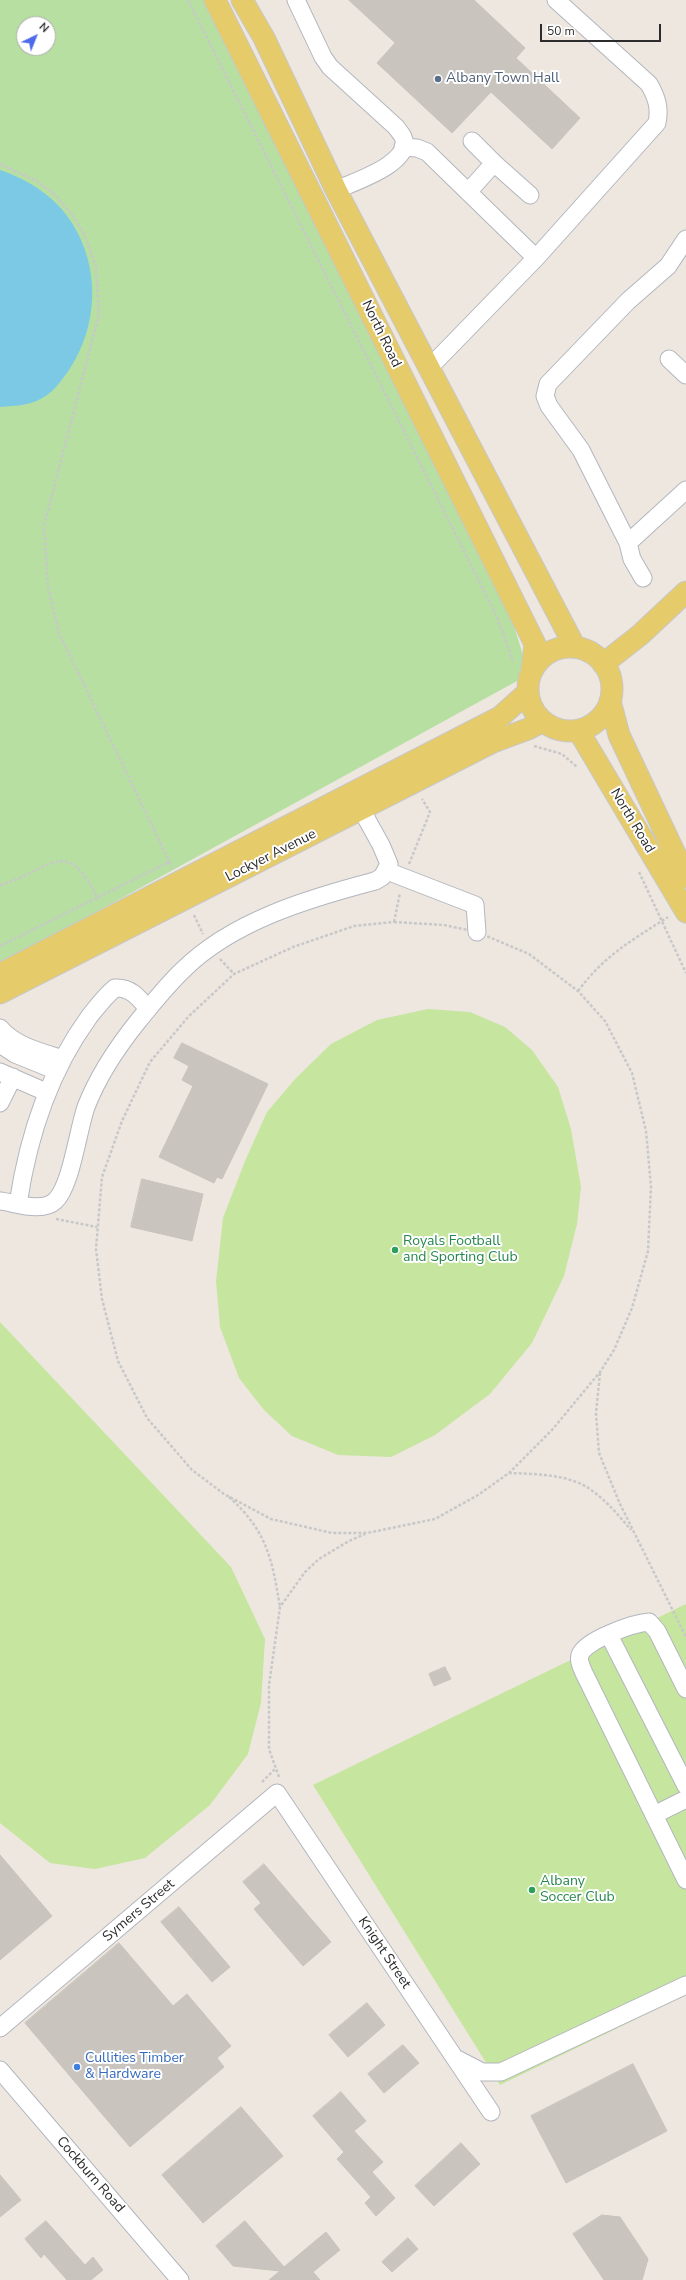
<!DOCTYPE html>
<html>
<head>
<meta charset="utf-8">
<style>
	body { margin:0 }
	#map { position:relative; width:686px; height:2280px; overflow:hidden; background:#ede7e0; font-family:"Nunito Sans",sans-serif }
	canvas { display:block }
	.north { position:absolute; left:16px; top:16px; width:40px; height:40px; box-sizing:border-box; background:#fff; border:1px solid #ababab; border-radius:50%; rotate:43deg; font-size:11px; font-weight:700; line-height:16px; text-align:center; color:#2c2c2c }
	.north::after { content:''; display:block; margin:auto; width:14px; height:18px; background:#4e6aec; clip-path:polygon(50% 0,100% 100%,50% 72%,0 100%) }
	.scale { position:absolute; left:540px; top:24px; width:121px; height:18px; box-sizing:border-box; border:2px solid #2c2c2c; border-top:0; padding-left:5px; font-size:12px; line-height:14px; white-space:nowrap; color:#2c2c2c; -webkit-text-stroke:3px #fff; paint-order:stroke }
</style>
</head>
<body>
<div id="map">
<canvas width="686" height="2280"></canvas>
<div class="north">N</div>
<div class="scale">50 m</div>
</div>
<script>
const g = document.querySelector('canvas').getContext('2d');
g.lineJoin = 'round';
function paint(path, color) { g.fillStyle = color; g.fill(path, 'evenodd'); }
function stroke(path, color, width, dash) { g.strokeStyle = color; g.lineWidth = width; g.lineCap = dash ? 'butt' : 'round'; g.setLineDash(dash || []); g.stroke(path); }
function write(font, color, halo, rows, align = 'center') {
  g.font = font + ' "Nunito Sans",sans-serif'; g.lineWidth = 4; g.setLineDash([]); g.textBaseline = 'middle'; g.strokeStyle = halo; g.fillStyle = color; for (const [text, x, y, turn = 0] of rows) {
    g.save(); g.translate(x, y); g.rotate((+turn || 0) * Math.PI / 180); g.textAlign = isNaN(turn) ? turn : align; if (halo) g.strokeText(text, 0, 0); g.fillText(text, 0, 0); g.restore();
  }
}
paint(new Path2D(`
	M0,0H204L407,400L513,623L522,652L526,676L0,965ZM24,24H48V48H24Z`), '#b6dfa1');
paint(new Path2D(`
	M428,1009L470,1012L505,1027L532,1050L558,1087L571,1129L581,1187L577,1224L564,1276L532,1343L490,1394L435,1435L391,1457L338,1455L292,1436L264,1410L239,1378L220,1327L216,1281L223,1218L245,1161L267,1112L296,1078L331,1044L377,1020Z
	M0,1322L231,1567L265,1639L261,1703L248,1754L210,1805L145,1858L95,1869L50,1863L0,1823Z
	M686,1604V1995L500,2085L313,1785Z`), '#c6e59e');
paint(new Path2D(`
	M0,170C29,180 56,197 72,223C101,269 98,326 69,370C63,378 56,389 47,395C34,405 16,406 0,407Z`), '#7cc9e6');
const building = new Path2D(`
	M349,0H474L525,48L516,58L580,118L552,149L491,92L452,133L377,63L395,43Z
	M182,1043L268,1084L222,1179L217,1177L214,1183L159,1157L193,1086L182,1080L189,1066L174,1058Z
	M142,1179L203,1194L192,1241L131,1227Z
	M445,1667L451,1679L434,1686L429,1674Z
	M0,1855L52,1916L0,1960Z
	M264,1864L331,1942L303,1966L254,1909L261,1903L243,1882Z
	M179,1907L230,1967L212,1982L161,1922Z
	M119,1943L173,2006L187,1994L231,2046L217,2058L224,2067L130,2147L25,2023Z
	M367,2003L385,2025L348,2057L329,2035Z
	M403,2045L419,2063L384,2093L368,2074Z
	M633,2064L667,2131L566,2183L531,2116Z
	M341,2092L366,2121L354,2131L383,2162L372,2172L395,2198L376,2216L365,2203L371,2197L337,2159L344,2152L313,2116Z
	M241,2107L283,2156L203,2223L162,2175Z
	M461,2143L480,2164L434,2206L415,2186Z
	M0,2175L21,2200L0,2217Z
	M602,2215L620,2217L648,2259L642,2280H604L573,2234Z
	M46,2221L85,2265L93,2257L103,2270L91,2280H67L44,2254L41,2258L25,2239Z
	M245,2221L284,2267L326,2232L340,2250L313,2272L320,2280H269L280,2271L233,2266L216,2246Z
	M408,2238L418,2249L392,2272L382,2262Z`);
paint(building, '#c9c5be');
stroke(building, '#c8c3ba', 1);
const minor = new Path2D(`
	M296,0L323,57L330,67L396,127C398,130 401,133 403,137C414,163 353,182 336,190
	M472,141L494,163
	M403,147L417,148L427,152L536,258
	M469,191L494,163L530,195
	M669,359L686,375
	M429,368L536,258L657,123C660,108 657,98 649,84L556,0
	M628,543L686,490
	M643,578L632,559L628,543L581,450L549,406L545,396L548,384L628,301L668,266L686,239
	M387,871L475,905L477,932
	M0,1028C15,1046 41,1052 63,1059
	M0,1044L15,1054L57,1071
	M0,1072L46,1092
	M0,1103L13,1077
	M0,1201C16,1203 42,1213 55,1201C71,1187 78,1130 86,1107C98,1076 118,1046 139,1020C153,1003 167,985 183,970C232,921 310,898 375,881L382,877L389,864L381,845L355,798
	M18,1204C28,1137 49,1072 89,1017C97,1007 105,996 115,988C131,987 139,998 148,1009
	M609,1635L686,1786
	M686,1689L657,1631L649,1622C634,1623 585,1640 580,1655C578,1661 582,1668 584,1673L686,1880
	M654,1815L686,1799
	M0,2028L277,1793L491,2112
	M457,2059L482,2072H501L686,1985
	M0,2070L180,2280`);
const major = new Path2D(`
	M215,0L535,644L532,670
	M242,0L264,38L336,190L575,647
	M528 689a42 42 0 1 1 84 0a42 42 0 1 1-84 0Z
	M603,664L640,635L686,592
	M610,701L619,735L686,877
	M578,730L686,912
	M0,974L500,717L528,692
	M0,993L493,742L528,729L543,721`);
stroke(minor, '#b3b6be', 19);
stroke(major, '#c8c8c8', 23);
stroke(new Path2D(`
	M188,0L497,617L513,661
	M0,164L37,181L55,195L72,214L84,234L96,266L99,314L44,526L48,587L59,633L172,867
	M534,746L562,754L577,767
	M409,864L430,812L422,799
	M639,872L686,973
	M0,885C49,872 66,832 98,899
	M194,915L203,934
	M394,922L444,925L477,932L529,954L578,991L605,1021L632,1073L646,1131L651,1187L648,1251L632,1308L614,1350L600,1372L552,1430L509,1473L478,1495L435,1519L367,1533H332L271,1519L224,1494L192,1470L147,1418L118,1361L102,1299L96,1249L102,1177L122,1121L150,1062L189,1016L234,974L293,947L354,926Z
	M394,922L400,893
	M0,946L169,862
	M220,959L234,974
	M578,991C605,955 631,941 668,917
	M56,1219L97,1227
	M600,1373L596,1413L599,1453L620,1504L686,1637
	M509,1473C535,1474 570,1474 591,1490C607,1501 619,1516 631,1530
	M229,1497C267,1531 272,1559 280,1607
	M279,1777L269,1749V1685L280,1607L305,1572L319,1559L349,1541L365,1534
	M262,1782L276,1768`), '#c8c8c8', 2.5, [3, 2]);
stroke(minor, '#fff', 17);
stroke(major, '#e6cb6b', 21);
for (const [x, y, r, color] of [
	[438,79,4,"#5c6f8a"],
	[395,1250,4,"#2e9e5b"],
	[532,1890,4,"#2e9e5b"],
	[77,2067,4,"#3f7fe0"]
]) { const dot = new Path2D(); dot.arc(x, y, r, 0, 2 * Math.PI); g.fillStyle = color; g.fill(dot); stroke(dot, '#fff', 1.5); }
write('14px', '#4e5e75', '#fff', [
	["Albany Town Hall",446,79]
], 'left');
write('14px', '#2c2c2c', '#fff', [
	["North Road",381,334,64],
	["North Road",632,821,59],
	["Lockyer Avenue",271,856,-27],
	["Symers Street",139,1911,-40],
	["Knight Street",384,1953,56],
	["Cockburn Road",90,2175,49]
]);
write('14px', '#27864d', '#fff', [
	["Royals Football",403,1242],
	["and Sporting Club",403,1258],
	["Albany",540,1882],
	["Soccer Club",540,1898]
], 'left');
write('14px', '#366cbe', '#fff', [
	["Cullities Timber",85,2059],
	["& Hardware",85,2075]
], 'left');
</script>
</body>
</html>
